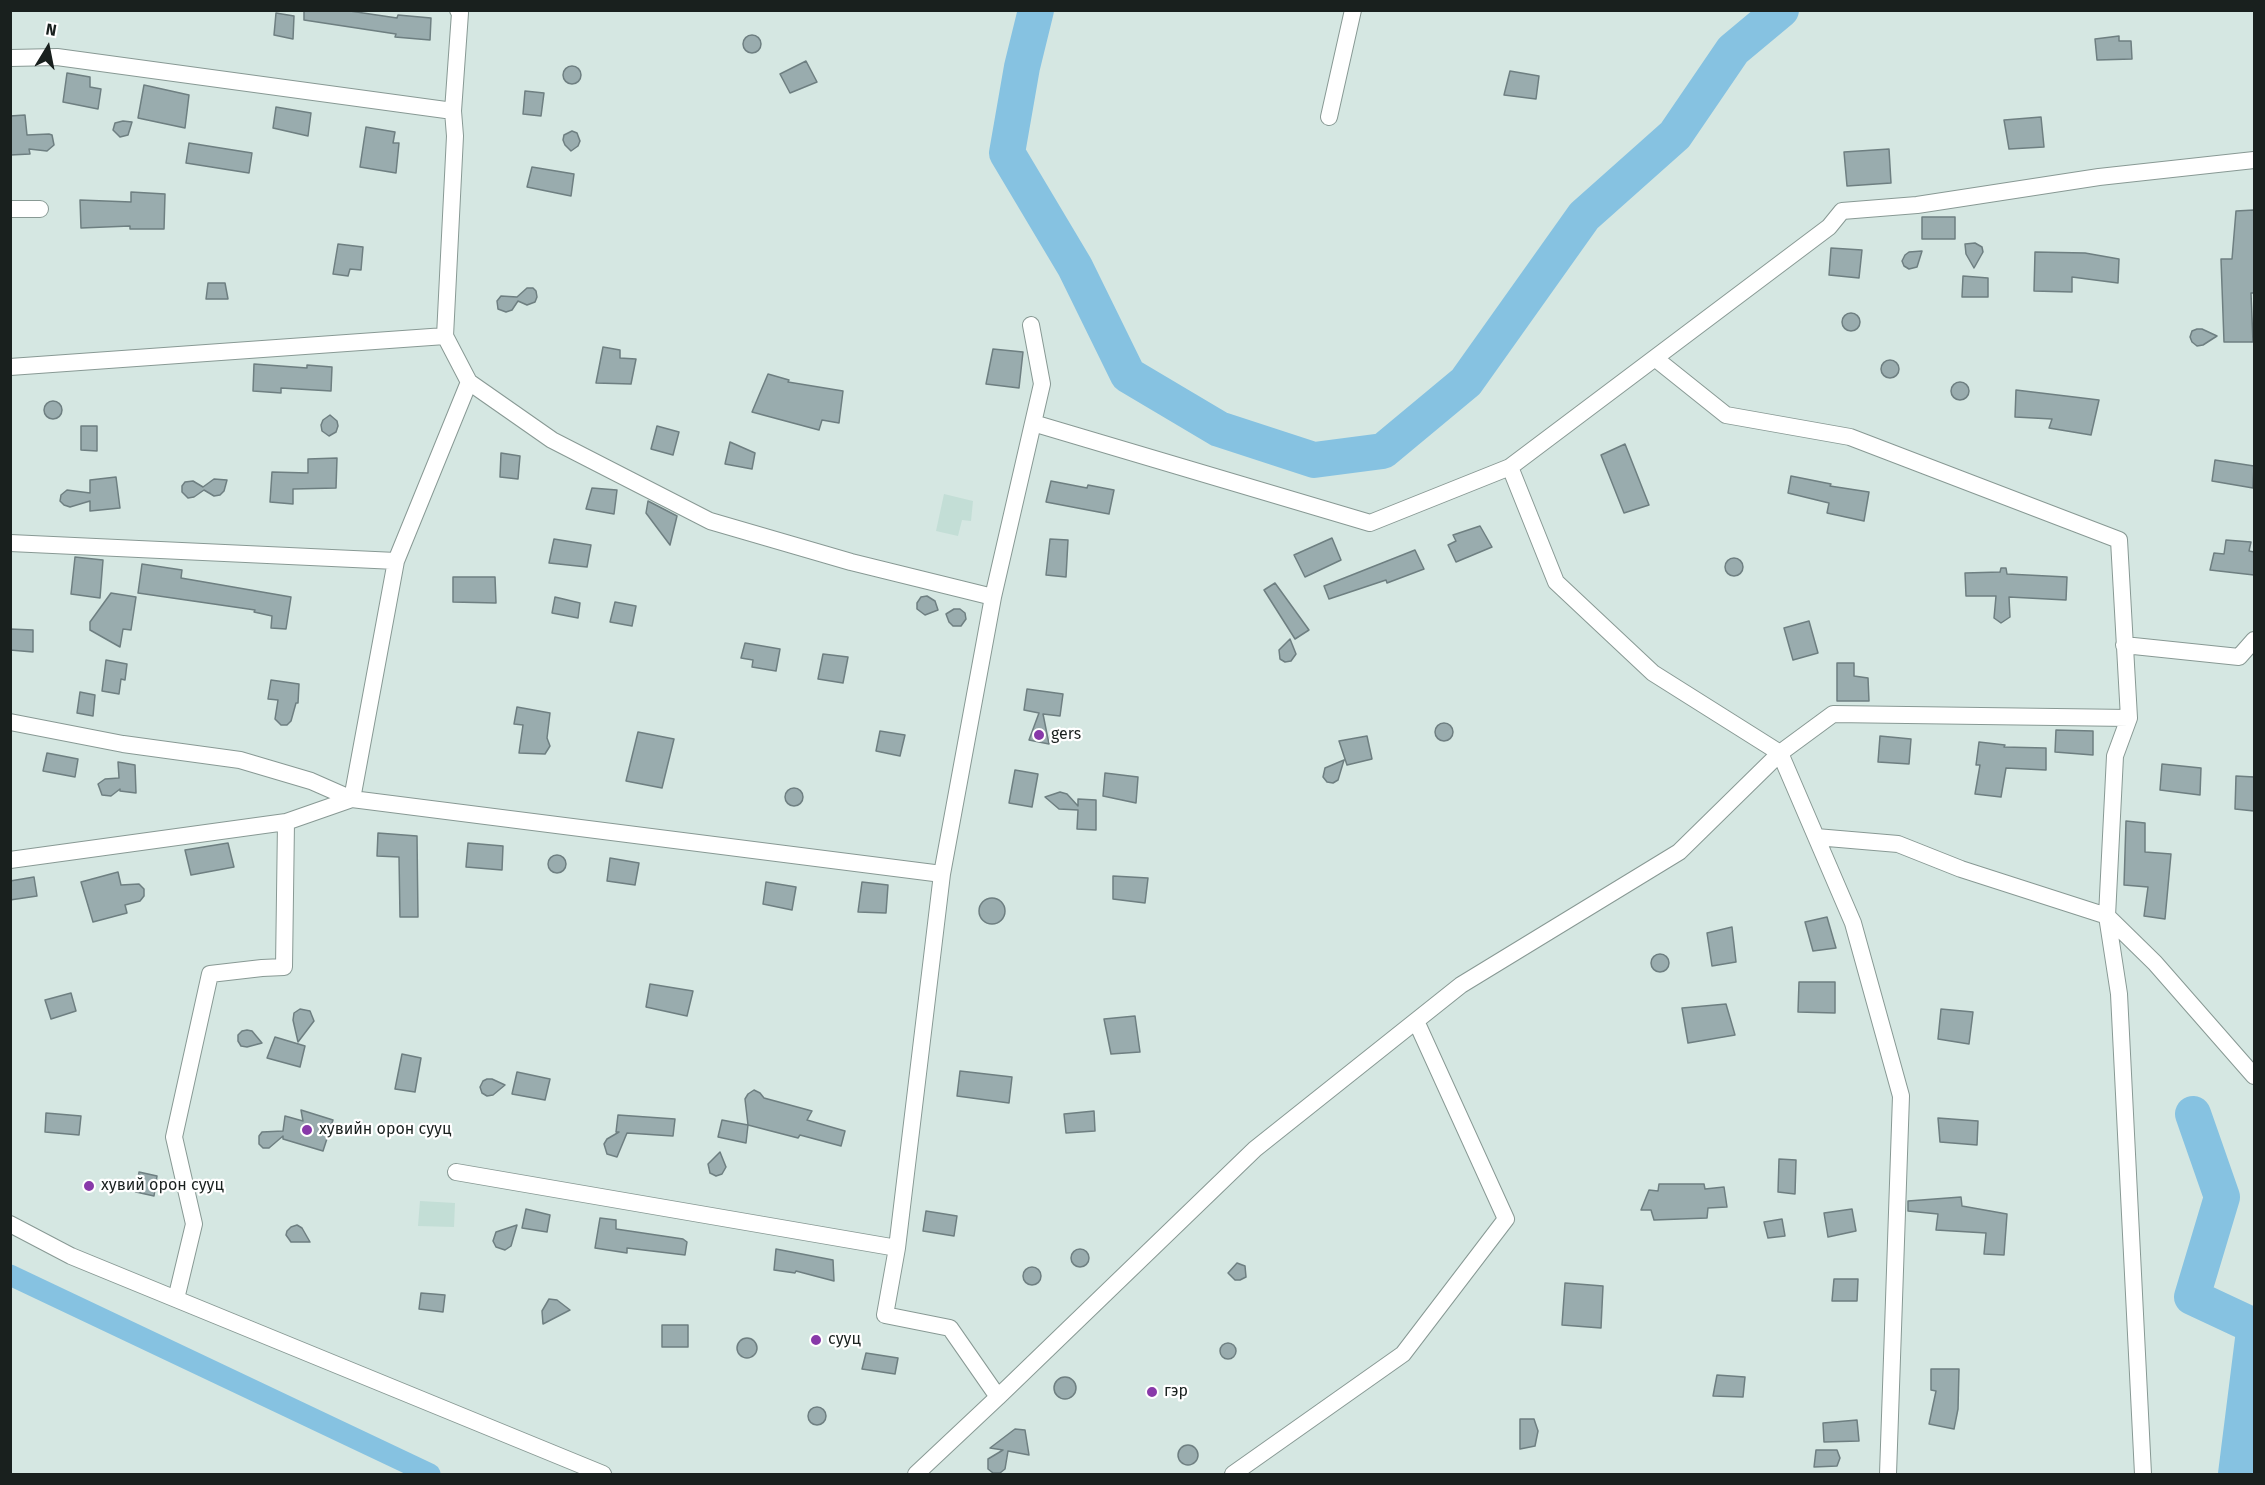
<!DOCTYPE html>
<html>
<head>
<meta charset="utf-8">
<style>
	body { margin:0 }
	#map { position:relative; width:2265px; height:1485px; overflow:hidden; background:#d5e7e2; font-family:"Fira Sans",sans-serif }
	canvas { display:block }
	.frame { position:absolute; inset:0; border:12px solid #19201e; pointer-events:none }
	.north { position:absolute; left:18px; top:18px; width:60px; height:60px; -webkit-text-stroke:4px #fff; paint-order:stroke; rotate:10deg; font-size:16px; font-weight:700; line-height:24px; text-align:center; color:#19201e }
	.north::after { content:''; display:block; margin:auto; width:21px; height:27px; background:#19201e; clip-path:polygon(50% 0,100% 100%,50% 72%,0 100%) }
</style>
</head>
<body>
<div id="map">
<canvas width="2265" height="1485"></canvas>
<div class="frame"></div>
<div class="north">N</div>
</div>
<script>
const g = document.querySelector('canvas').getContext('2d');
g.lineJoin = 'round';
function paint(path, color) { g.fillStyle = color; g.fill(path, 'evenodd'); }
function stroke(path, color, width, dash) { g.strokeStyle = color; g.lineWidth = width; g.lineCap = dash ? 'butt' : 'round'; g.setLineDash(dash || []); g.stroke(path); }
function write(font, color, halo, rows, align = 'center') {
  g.font = font + ' "Fira Sans",sans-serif'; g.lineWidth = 4.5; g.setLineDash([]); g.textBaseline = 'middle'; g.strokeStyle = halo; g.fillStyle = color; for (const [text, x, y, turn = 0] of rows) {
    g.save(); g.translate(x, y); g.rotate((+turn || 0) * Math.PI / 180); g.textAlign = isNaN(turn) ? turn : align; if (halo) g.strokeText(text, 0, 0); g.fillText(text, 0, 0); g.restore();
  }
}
paint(new Path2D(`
	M944,494L973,501L971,521L962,520L958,536L936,531Z
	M420,1201L455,1203L454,1227L418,1226Z`), '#c3ded6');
stroke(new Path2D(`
	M10,1275L430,1474`), '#86c2e1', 21);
stroke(new Path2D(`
	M1036,10L1022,67L1007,153L1075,267L1128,375L1219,429L1314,460L1383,451L1466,382L1584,216L1675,135L1733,50L1781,10
	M2193,1114L2222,1197L2192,1297L2254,1326
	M2236,1474L2254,1331`), '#86c2e1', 36);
const building = new Path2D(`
	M304,10H343L397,18L398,15L431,18L430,40L395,37L396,34L304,20Z
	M276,13L294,16L293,39L274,35Z
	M743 44a9 9 0 1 1 18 0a9 9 0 1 1-18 0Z
	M2119,36V41H2131L2132,59L2097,60L2095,39Z
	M806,61L817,82L790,93L780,74Z
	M563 75a9 9 0 1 1 18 0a9 9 0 1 1-18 0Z
	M1510,71L1539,76L1536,99L1504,95Z
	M67,73L90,77V87L101,89L98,109L63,102Z
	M144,85L189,95L185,128L138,118Z
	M525,91L544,93L541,116L523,114Z
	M276,107L311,113L308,136L273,128Z
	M25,115L27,135L49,134L52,135L54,145L47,151L29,149L30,154L10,155V116Z
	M2041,117L2044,147L2009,149L2004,120Z
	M123,121L132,122L128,135L120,137L113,130L115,123Z
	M366,127L395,132L393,143H399L396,173L360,167Z
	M572,131L577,133L580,141L578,146L571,151L565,145L563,140L564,135Z
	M189,143L252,153L249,173L186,163Z
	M1889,149L1891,183L1847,186L1844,152Z
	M532,167L574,174L571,196L527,187Z
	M131,192L165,194L164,229H130V226L81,228L80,200L131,202Z
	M2254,210V293H2251L2253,342H2224L2221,259H2232L2236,211Z
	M1922,217H1955V239H1922Z
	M1975,243L1982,247L1983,252L1974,268L1966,254L1965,244Z
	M338,244L363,247L361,270L350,269L348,276L333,274Z
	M1831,248L1862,250L1859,278L1829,275Z
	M1922,251L1917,267L1909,269L1904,266L1902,261L1905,255L1909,252Z
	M2035,252L2085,253L2119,259L2118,283L2072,277V292L2034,291Z
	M1963,276L1988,278V297H1962Z
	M208,283H225L228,299H206Z
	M527,288H533L536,291L537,297L535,302L527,305L518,301L512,310L506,312L498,309L497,301L501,296L517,297Z
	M1842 322a9 9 0 1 1 18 0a9 9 0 1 1-18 0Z
	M2197,329H2202L2217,336L2203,345L2197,346L2192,342L2190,337L2192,331Z
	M603,347L620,350V358L636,359L631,384L596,383Z
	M993,349L1023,352L1019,388L986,384Z
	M1881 369a9 9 0 1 1 18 0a9 9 0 1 1-18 0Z
	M254,364L307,368V365L332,367L331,391L281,388V393L253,391Z
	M768,374L789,380L788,382L843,391L839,423L822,420L819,430L752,412Z
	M1951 391a9 9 0 1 1 18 0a9 9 0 1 1-18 0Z
	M2016,390L2099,400L2091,435L2049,428L2052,419L2015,417Z
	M44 410a9 9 0 1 1 18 0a9 9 0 1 1-18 0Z
	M330,415L337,421L338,426L336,432L329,436L322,431L321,425L323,420Z
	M81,426H97V451L81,450Z
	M657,426L679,432L673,455L651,449Z
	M730,442L755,453L752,469L725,464Z
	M1625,444L1649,505L1624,513L1601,455Z
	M501,453L520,456L518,479L500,477Z
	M337,458L336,488L293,489V504L270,502L272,472L308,473V459Z
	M2215,460L2254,466L2253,488L2212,481Z
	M1791,476L1831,484L1830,486L1869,492L1864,521L1827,513L1829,503L1788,493Z
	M116,477L120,508L90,511V501L70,507L64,505L60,501L61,495L67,490L90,493V480Z
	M214,479L227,480L224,491L220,495L214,496L204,490L194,497L188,498L182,492V486L185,482L193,481L203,487Z
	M1051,481L1087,488L1088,485L1114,490L1109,514L1046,502Z
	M592,488L617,490L614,514L586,509Z
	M648,501L677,516L670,545L646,513Z
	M1480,526L1492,547L1456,562L1448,545L1456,541L1453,535Z
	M1332,538L1341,560L1305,577L1294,555Z
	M554,539L591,545L587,567L549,563Z
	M1050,539L1068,540L1066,577L1046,575Z
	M2226,540L2251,542L2249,551L2254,552V575L2210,570L2214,553L2224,554Z
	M1415,550L1424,569L1387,583L1386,580L1329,599L1324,586Z
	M75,557L103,560L100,598L71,594Z
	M1725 567a9 9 0 1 1 18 0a9 9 0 1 1-18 0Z
	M142,564L182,570L181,578L291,597L286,629L271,628L272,616L254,612L255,610L138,593Z
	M2001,568H2006L2007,574L2067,577L2066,600L2009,597L2010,617L2001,623L1994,618L1996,596H1966L1965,573L2000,572Z
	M453,577H495L496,603L453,602Z
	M1275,583L1309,630L1295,639L1264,590Z
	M111,593L136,597L131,630L123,629L120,647L90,630V622Z
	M927,596L935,601L938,610L925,615L917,609V603L921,597Z
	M555,597L580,603L578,618L552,613Z
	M615,602L636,606L632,626L610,622Z
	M954,609H960L965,613L966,619L961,626H953L949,622L946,614Z
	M1809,621L1818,653L1793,660L1784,628Z
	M10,629L33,630V652L10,650Z
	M1290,639L1296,654L1291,661L1285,662L1280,659L1279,650Z
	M745,643L780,649L776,671L752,667L753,660L741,658Z
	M823,654L848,657L843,683L818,679Z
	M106,660L127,664L125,680L121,679L119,694L102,691Z
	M1837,663H1854V676L1868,678L1869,701H1837Z
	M271,680L299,684L298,703H296L291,721L287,725H281L275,719L278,700L268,699Z
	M1027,689L1063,694L1060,716L1043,714L1049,744L1029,740L1039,713L1024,710Z
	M80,692L95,695L93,716L77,713Z
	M517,707L550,713L547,738L550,746L545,754L519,753L523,725L514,724Z
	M1435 732a9 9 0 1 1 18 0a9 9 0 1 1-18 0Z
	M2056,730L2093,731V755L2055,752Z
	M880,731L905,735L900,756L876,751Z
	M638,732L674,739L662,788L626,781Z
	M1367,736L1372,759L1347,765L1339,741Z
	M1880,736L1911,739L1909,764L1878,762Z
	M1979,742L2005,745L2004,747L2046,748V770L2006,768L2001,797L1975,794L1980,765H1976Z
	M47,753L78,759L75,777L43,771Z
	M1344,760L1338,780L1333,783L1327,782L1323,777L1325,768Z
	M118,762L135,765L136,793L120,791V789L111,796L102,795L98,784L105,779L119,778Z
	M2162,764L2201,768L2200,795L2160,790Z
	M1015,770L1038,774L1032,807L1009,803Z
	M1105,773L1138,777L1136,803L1103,796Z
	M2236,776L2254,777V811L2235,809Z
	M785 797a9 9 0 1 1 18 0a9 9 0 1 1-18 0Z
	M1060,792L1067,794L1078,806V799L1096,800V830L1077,829L1078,810L1059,809L1045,797Z
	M2126,821L2145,823V852L2171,854L2165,919L2144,916L2148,887L2124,885Z
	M378,833L417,836L418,917H400L399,857L377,856Z
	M228,843L234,867L191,875L185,850Z
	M468,843L503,846L502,870L466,867Z
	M548 864a9 9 0 1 1 18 0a9 9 0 1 1-18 0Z
	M610,858L639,863L635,885L607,881Z
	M118,872L121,885L139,884L144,889V896L140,901L125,905L127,913L93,922L81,882Z
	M1113,876L1148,878L1145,903L1113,899Z
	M34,877L37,896L10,900V881Z
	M766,882L796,887L792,910L763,904Z
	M862,882L888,885L886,913L858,912Z
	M979 911a13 13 0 1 1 26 0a13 13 0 1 1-26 0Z
	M1827,917L1836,948L1813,951L1805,922Z
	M1732,927L1736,962L1712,966L1707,933Z
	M1651 963a9 9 0 1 1 18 0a9 9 0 1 1-18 0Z
	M1799,982H1835V1013L1798,1012Z
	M650,984L693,991L687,1016L646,1007Z
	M71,993L76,1011L51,1019L45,1000Z
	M1726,1004L1735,1035L1688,1043L1682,1008Z
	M300,1009L310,1011L314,1021L298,1042L293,1020L294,1013Z
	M1941,1009L1973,1012L1969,1044L1938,1039Z
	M1135,1016L1140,1052L1111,1054L1104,1019Z
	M247,1030L252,1031L262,1043L247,1047L241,1046L238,1041V1035L242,1031Z
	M275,1037L305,1046L300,1067L267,1058Z
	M402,1054L421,1058L415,1092L395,1089Z
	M960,1071L1012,1077L1009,1103L957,1096Z
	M517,1072L550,1079L545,1100L512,1094Z
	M487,1079H492L505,1085L493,1095L487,1096L482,1093L480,1087L483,1081Z
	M754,1090L760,1093L764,1098L812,1111L807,1120L845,1131L841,1146L800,1135L798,1138L748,1125L745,1099L748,1094Z
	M301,1110L333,1120L323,1151L283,1139V1136L269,1148H263L259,1144V1136L262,1132L283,1131L285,1116L303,1121Z
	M1094,1111L1095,1131L1066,1133L1064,1114Z
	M46,1113L81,1116L79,1135L45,1132Z
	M618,1115L675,1119L673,1136L627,1133L617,1157L607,1154L604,1144L607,1139L619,1132H616Z
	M1938,1118L1978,1121L1977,1145L1940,1142Z
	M722,1120L748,1125L746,1143L718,1137Z
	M720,1152L726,1167L722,1174L716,1176L710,1173L708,1164Z
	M1779,1159L1796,1160L1795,1194L1778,1192Z
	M139,1172L157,1176L154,1196L136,1192Z
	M1659,1184H1704L1705,1189L1724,1187L1727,1207L1708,1208L1707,1218L1654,1220L1651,1210H1641L1649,1190L1658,1191Z
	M1961,1197L1962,1206L2007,1214L2004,1255L1984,1254L1986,1233L1936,1230L1938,1214L1908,1211V1201Z
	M526,1209L550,1215L547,1232L522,1228Z
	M1852,1209L1856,1231L1828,1237L1824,1213Z
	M926,1211L957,1216L954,1236L923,1231Z
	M600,1218L616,1220V1229L683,1239L687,1242L685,1255L627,1248V1253L595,1248Z
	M1782,1219L1785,1236L1768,1238L1764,1222Z
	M297,1225L302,1228L310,1242H291L286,1235L287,1231L291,1227Z
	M517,1225L511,1246L505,1250L496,1247L493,1241L496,1232Z
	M1071 1258a9 9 0 1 1 18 0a9 9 0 1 1-18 0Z
	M776,1249L833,1260L834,1281L796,1271L795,1273L774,1270Z
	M1237,1263L1245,1266L1246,1277L1240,1280H1235L1228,1273Z
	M1023 1276a9 9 0 1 1 18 0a9 9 0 1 1-18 0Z
	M1834,1279H1858L1857,1301H1832Z
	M1565,1283L1603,1286L1601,1328L1562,1325Z
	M421,1293L445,1295L443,1312L419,1309Z
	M549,1299L557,1300L570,1310L543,1324L542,1311Z
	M662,1325H688V1347H662Z
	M737 1348a10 10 0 1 1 20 0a10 10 0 1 1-20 0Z
	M1220 1351a8 8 0 1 1 16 0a8 8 0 1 1-16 0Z
	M866,1353L898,1358L895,1374L862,1369Z
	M1931,1369H1959L1958,1409L1954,1429L1929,1424L1936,1391L1931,1390Z
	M1717,1375L1745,1377L1743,1397L1713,1396Z
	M1054 1388a11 11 0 1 1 22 0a11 11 0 1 1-22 0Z
	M808 1416a9 9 0 1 1 18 0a9 9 0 1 1-18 0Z
	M1520,1419H1534L1538,1431L1535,1446L1520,1449Z
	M1857,1420L1859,1441L1824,1442L1823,1423Z
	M1015,1429L1025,1430L1029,1455L1008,1451L1005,1469L1000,1473H993L988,1469V1459L1003,1450L990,1448Z
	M1178 1455a10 10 0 1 1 20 0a10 10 0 1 1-20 0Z
	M1816,1450H1837L1840,1458L1837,1466L1814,1467Z`);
paint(building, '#99acae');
stroke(building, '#6e7f81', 1.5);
const minor = new Path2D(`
	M10,58L57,57L453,111
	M1329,117L1353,10
	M10,209H40
	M1656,359L1726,415L1850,437L2119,540L2129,718L2115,756L2107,916L2155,963L2254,1076
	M10,367L445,336
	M469,382L552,440L710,521L851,562L993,597
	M1510,467L1829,227L1842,211L1917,205L2099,177L2254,160
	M10,543L396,561
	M2124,645L2239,657L2254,640
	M10,722L123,744L240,760L311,781L352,799L942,874
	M352,799L396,561L469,382L445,336L455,136L453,111L460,13L458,10
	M1816,837L1898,844L1961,869L2107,916L2119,994L2143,1474
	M10,860L286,822L352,799
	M456,1172L897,1248
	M10,1224L71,1256L603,1474
	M176,1299L194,1224L174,1137L210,974L262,968L284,967L286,822
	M998,1397L1255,1149L1461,985L1679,852L1780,753L1653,673L1556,582L1510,467L1370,523L1033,423
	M916,1474L998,1397L950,1328L885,1315L897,1248L942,874L993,597L1042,384L1031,325
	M1233,1474L1403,1354L1506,1219L1416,1021
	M1888,1474L1901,1096L1853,923L1780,753L1833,714L2129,718`);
stroke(minor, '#889994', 18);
stroke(minor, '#fff', 16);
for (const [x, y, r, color] of [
	[1039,735,6,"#8839a9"],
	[307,1130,6,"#8839a9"],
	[89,1186,6,"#8839a9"],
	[816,1340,6,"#8839a9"],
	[1152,1392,6,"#8839a9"]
]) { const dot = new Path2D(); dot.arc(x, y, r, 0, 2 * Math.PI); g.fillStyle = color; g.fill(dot); stroke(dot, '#fff', 2); }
write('16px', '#19201e', '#fff', [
	["gers",1051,735],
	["хувийн орон сууц",319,1130],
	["хувий орон сууц",101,1186],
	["сууц",828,1340],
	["гэр",1164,1392]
], 'left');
</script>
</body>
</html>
